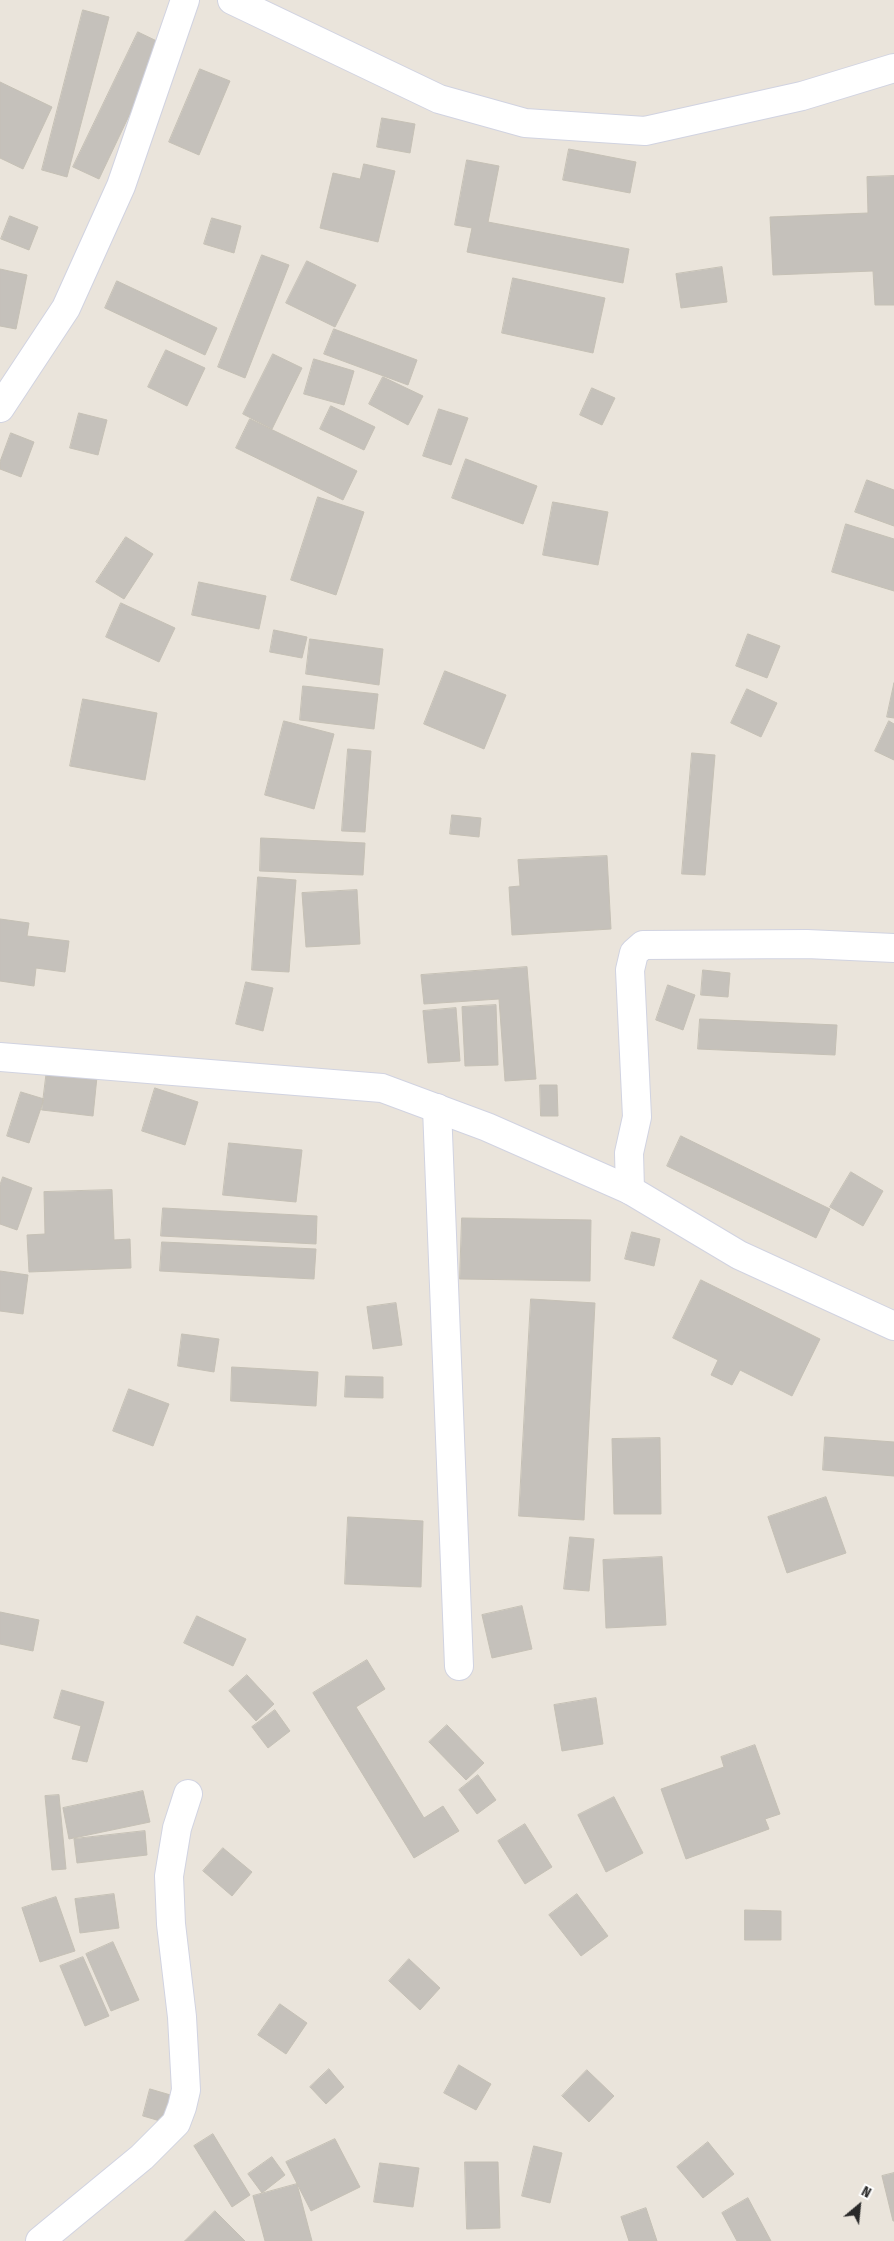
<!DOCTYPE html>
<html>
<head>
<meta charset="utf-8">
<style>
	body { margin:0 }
	#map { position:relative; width:894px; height:2241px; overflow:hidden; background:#eae4db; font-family:"Fira Sans Condensed",sans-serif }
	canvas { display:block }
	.north { position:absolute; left:834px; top:2181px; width:50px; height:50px; -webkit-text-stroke:4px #fff; paint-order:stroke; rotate:28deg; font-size:14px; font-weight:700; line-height:20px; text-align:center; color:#292929 }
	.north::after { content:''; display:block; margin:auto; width:18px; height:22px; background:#292929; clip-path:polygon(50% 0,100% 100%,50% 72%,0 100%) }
</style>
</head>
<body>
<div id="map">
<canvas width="894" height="2241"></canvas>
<div class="north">N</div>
</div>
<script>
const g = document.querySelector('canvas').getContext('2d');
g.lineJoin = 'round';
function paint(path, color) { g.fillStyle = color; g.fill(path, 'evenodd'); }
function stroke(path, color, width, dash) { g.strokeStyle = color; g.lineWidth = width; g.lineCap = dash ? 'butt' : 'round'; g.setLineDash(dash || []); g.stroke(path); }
const building = new Path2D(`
	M83,10L109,17L67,177L42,170Z
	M138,32L163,44L99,179L73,167Z
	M200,69L230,81L199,155L169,142Z
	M0,82L52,107L23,169L0,158Z
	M382,118L415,124L410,153L377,147Z
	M569,149L636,162L630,193L563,180Z
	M467,160L499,166L488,222L629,249L623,283L467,252L472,228L455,225Z
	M364,164L395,171L378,242L320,228L333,173L360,179Z
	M894,176V305H875L873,271L773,275L770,217L868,213L867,177Z
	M10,216L38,227L29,250L1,239Z
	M212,218L241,226L234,253L204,244Z
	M262,255L289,265L245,378L218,367Z
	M307,261L356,285L335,327L286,303Z
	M722,267L727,302L681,308L676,274Z
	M0,269L27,275L16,329L0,326Z
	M513,278L605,298L593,353L502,333Z
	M117,281L217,328L205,355L105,308Z
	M334,329L417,360L408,385L324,354Z
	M166,350L205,368L187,406L148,387Z
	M273,354L302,368L272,429L243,414Z
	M314,359L354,371L344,405L304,394Z
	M383,377L423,396L408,425L369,404Z
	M592,388L615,398L602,425L580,415Z
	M331,406L375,427L364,450L320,429Z
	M439,409L468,418L451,465L423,456Z
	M79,413L107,420L98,455L70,448Z
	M250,419L357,471L343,500L236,448Z
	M11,433L34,442L21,477L0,469V462Z
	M466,459L537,486L523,524L452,498Z
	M867,480L894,490V526L855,512Z
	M318,497L364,512L336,595L291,580Z
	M553,502L608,512L598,565L543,555Z
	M846,524L894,539V591L832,572Z
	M126,537L153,554L124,599L96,582Z
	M199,582L266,596L259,629L192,615Z
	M121,603L175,628L159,662L106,637Z
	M274,630L307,637L302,658L270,652Z
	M748,634L780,646L767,678L736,666Z
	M310,639L383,649L379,685L306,674Z
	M445,671L506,695L484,749L424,724Z
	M894,683V718L887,717Z
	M303,686L378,694L374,729L300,720Z
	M747,689L777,703L761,737L731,723Z
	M83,699L157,713L145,780L70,766Z
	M284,721L334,734L314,809L265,795Z
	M889,721L894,724V760L875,751Z
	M348,749L371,751L365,832L342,831Z
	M692,753L715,755L705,875L682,874Z
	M452,815L481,818L479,837L450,834Z
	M261,838L365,843L363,875L260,871Z
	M607,856L611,929L512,935L509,887L520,886L518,860Z
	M258,877L296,880L289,972L252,970Z
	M357,890L360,944L306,947L302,893Z
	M0,919L29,923L27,936L69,941L65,972L36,968L34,986L0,981Z
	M527,967L536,1079L505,1081L499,999L424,1004L421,975Z
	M703,970L730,973L728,997L701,995Z
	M246,982L273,988L263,1031L236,1024Z
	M668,985L695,995L683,1030L656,1020Z
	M496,1005L498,1065L465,1066L462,1007Z
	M456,1008L460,1061L428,1063L423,1011Z
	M700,1019L837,1025L835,1055L698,1049Z
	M48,1061L98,1067L93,1116L42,1110Z
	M540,1085H557L558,1116H541Z
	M155,1088L198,1102L185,1145L142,1131Z
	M21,1092L44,1099L29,1143L7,1136Z
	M681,1136L830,1209L816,1238L667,1166Z
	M229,1143L302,1150L296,1202L223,1195Z
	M851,1172L883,1191L863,1226L830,1207Z
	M3,1177L32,1188L17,1230L0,1224V1185Z
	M112,1190L114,1240L130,1239L131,1268L29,1272L27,1235L45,1234L44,1192Z
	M163,1208L317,1216L316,1244L161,1236Z
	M462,1218L591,1220L590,1281L460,1279Z
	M632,1232L660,1239L654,1266L625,1259Z
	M162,1242L316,1249L314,1279L160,1271Z
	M0,1271L28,1275L23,1314L0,1311Z
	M701,1280L820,1339L792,1396L740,1370L732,1385L711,1375L718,1360L673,1338Z
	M531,1299L595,1303L584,1520L519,1516Z
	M396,1303L402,1345L373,1349L367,1307Z
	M182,1334L219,1339L214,1372L178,1366Z
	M232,1367L318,1372L316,1406L231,1401Z
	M346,1376L383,1377V1398L345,1397Z
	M129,1389L169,1404L153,1446L113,1431Z
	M825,1437L894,1442V1476L823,1470Z
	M660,1438L661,1514H614L612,1439Z
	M826,1497L846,1553L787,1573L768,1517Z
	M348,1517L423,1521L421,1587L345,1584Z
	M570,1537L594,1539L589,1591L564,1589Z
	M662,1557L666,1625L606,1628L603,1560Z
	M522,1606L532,1649L492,1658L482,1615Z
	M0,1612L39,1620L33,1651L0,1644Z
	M197,1616L246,1639L233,1666L184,1643Z
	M367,1660L385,1689L356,1707L424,1818L443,1806L459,1831L414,1858L313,1693Z
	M247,1675L274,1704L256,1721L229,1691Z
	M62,1690L104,1702L87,1762L72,1759L81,1726L54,1718Z
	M596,1698L603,1744L562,1751L554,1705Z
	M275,1710L290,1731L268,1748L252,1727Z
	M447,1725L484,1763L466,1780L429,1742Z
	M755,1745L780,1814L765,1819L769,1829L686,1859L661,1789L724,1767L721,1757Z
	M478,1775L496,1800L477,1814L459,1790Z
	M143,1791L150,1822L69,1839L63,1808Z
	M59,1795L66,1869L52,1870L45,1796Z
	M614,1797L643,1853L606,1872L578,1815Z
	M525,1824L552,1867L525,1884L498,1841Z
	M145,1831L147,1855L77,1863L74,1839Z
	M223,1848L252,1872L232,1896L203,1871Z
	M114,1894L119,1928L80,1933L75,1899Z
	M577,1894L608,1936L581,1956L549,1915Z
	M56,1897L75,1951L40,1962L22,1908Z
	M745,1910L781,1911V1940H745Z
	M113,1942L139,2000L111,2011L86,1954Z
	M83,1957L109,2016L85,2026L60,1966Z
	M409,1959L440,1988L420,2010L389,1981Z
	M280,2004L307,2023L286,2054L258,2035Z
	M459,2065L491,2084L476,2110L444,2093Z
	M329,2069L344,2087L326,2104L310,2087Z
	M587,2070L614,2096L589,2122L562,2096Z
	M150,2089L174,2096L167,2123L143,2116Z
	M213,2134L250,2195L232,2207L194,2146Z
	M335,2139L360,2187L311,2211L286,2162Z
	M708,2142L734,2174L703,2198L677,2167Z
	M534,2146L562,2153L550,2203L522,2196Z
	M272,2157L285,2175L262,2193L248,2174Z
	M465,2162H498L500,2228L467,2229Z
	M380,2163L419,2168L413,2207L374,2202Z
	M894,2173V2221H893L882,2176Z
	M297,2184L312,2241H265L253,2196Z
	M748,2198L771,2241H737L722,2213Z
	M646,2208L657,2241H629L621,2217Z
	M215,2211L245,2241H185Z`);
paint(building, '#c5c1bb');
stroke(building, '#c5c0b5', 1);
const minor = new Path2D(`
	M0,408L66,308L121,186L185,0
	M437,1108L459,1666
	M630,1190L629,1153L637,1117L630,970L634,953L643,945L807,944L894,948
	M40,2241L142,2157L176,2123L182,2107L186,2090L182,2017L171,1924L169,1876L177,1828L188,1794`);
const tertiary = new Path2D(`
	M0,1057L382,1088L487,1127L630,1190L739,1255L894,1326`);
const secondary = new Path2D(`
	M232,0L439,99L525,123L645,131L802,96L894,68`);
stroke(minor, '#d1d3e1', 30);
stroke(tertiary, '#d1d3e1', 30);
stroke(secondary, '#d1d3e1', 30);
stroke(minor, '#fff', 28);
stroke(tertiary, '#fff', 28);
stroke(secondary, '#fff', 28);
</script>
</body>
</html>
